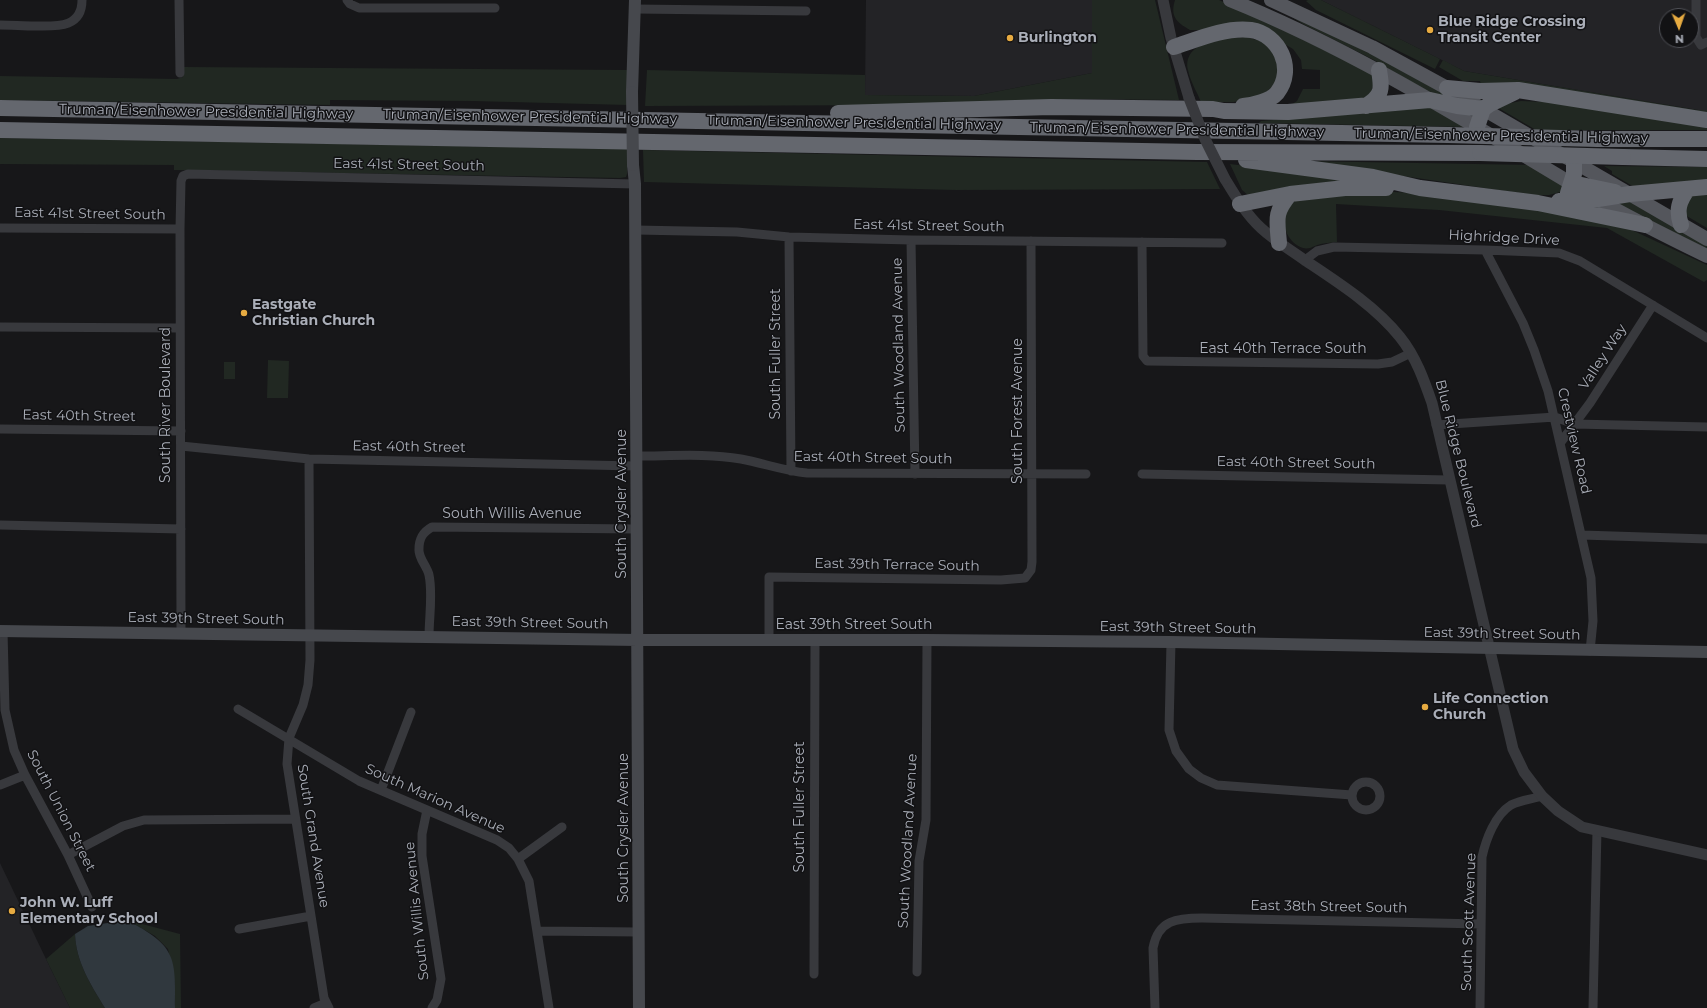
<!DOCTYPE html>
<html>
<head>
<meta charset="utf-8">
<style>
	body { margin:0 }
	#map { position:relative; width:1707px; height:1008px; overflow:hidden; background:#171719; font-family:Montserrat,sans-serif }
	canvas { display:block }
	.north { position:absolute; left:1659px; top:8px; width:40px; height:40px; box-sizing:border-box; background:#121214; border:1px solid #4f5056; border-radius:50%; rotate:178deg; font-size:11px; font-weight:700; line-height:16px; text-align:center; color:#aaaeb8 }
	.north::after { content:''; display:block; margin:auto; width:14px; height:18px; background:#e7ab41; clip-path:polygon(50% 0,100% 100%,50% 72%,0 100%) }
</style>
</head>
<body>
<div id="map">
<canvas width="1707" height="1008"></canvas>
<div class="north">N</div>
</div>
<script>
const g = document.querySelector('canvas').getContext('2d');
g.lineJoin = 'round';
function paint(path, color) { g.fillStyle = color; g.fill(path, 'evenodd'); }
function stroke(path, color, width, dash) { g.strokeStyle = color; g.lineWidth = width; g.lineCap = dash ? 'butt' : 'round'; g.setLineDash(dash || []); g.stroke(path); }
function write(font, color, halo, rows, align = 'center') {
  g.font = font + ' Montserrat,sans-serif'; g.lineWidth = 3; g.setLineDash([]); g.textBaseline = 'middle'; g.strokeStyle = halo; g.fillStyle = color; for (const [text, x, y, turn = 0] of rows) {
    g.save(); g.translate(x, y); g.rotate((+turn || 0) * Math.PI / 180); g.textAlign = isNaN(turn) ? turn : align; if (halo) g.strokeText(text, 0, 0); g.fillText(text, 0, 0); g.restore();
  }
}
paint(new Path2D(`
	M866,0H1092V73L974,96L865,95Z
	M1321,0H1707V110H1698L1464,71ZM1667,16H1691V40H1667Z
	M0,863L46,959L70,1008H0Z`), '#232326');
paint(new Path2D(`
	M1092,0H1155L1179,100L1076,99L912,105L645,106L647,70L865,75V95L974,96L1092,73Z
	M1175,0H1219L1262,19L1375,75L1371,98L1286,108L1297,101L1303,89H1320V70L1302,69L1301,60L1293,49L1276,39L1255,30H1190C1176,22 1170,16 1175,0Z
	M1308,0H1321L1440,59L1435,69L1316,10L1306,1Z
	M1293,15L1474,106L1437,97L1374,60L1303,24L1292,17Z
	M1246,37L1264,42L1274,52L1280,73L1276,82L1268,91L1257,97L1234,102H1201C1197,92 1190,81 1188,70C1182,40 1226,38 1246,37Z
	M1443,60L1464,71L1698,110H1707V114L1481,85L1480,81H1463L1439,67Z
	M183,67L629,70L628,105L472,101L330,100V105L0,100V76L177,79L183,77Z
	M1521,101L1547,102L1707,127V130H1536L1495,106Z
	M1429,107L1466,127L1259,123L1261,121Z
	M0,138L628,149L627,174L626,177L620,178L174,170V165L0,164Z
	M643,150L1207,162L1220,189L956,190L644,182Z
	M1301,161L1534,165L1563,186L1564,191L1549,195H1532Z
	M1230,164L1392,184L1249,196L1242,190Z
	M1604,166L1707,167V183L1634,187L1612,174V171Z
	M1369,191C1450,192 1532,210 1612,222L1621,225L1707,265V280L1704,282L1607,228L1439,210L1336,204L1337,242C1332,242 1327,243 1321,244C1315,245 1310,250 1303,248C1289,244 1280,225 1286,212C1288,207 1293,203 1296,200Z
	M1707,193V228L1685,215V206L1692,196Z
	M1630,199L1707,244V248L1681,237L1612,201Z
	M268,360L289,361L288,398H267Z
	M224,362H235V379H224Z
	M127,920L180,934L181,1008H175V986L168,949L155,936Z
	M75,934C76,962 91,985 105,1008H70L46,959Z`), '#212822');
paint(new Path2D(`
	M127,920C175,946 176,955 175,1008H105C91,985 76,962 75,934L88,926Z`), '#30383e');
stroke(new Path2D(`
	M179,0L180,73
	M347,0L350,4L359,8H495
	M1696,0V37L1701,45L1707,42
	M635,9L806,11
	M0,25C12,25 23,26 35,26C55,26 82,29 82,0
	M0,228L180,229
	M636,230L737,232L789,237L911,240L1222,243
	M789,237L791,471
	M911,240L915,474
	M1142,242L1143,356L1147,361L1378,364L1392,362L1411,353
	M1485,250L1523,323L1534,350L1548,391L1591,578L1593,621L1590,651
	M1305,260L1317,251L1334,247L1485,250L1559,253L1580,261L1707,338
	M0,327L180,328
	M1436,425L1555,417L1574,424L1707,427
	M0,429L181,431
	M1561,442L1590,403L1653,305
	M181,446L309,459L636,466
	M636,456C671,456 707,453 741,459C763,463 784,471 807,473L1086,474
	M309,459L310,660L308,685L303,705L289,738L287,764L324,998L329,1008
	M1142,474L1449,480
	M0,525L181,529
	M1582,535L1707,539
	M3,631L5,710L14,750L25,775L68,855L92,907
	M181,633L180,229L181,181L183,176L188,174L635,184
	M429,637C429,617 433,594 429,575C427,566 418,558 419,549C419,538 423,532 432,527L637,529
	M769,640V577L1001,580L1025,578L1031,570L1032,562L1031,241
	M1171,642L1169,730L1176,751L1189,769L1201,778L1217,785L1352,795
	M238,709L359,781L497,840L509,848L518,859L529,881L549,1008
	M1352 796a14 14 0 1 1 28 0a14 14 0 1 1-28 0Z
	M0,785L25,775
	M381,790L411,712
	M427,810L422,834V856L441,979L437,1000L432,1008
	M68,855L123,826L144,820L295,819
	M518,859L562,827
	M239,929L311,916
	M537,931L639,932
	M917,972L919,861L926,820L927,640
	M814,974L815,640
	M314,1008L326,1003
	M1155,1008L1153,948C1158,920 1177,918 1202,918L1481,924
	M1480,1008L1482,857C1486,839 1495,815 1511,805C1520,800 1533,799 1542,796
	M1593,1008L1597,830`), '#38393d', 9);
stroke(new Path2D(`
	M1163,0L1171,38L1189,98
	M1225,179C1236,197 1246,214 1261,228C1275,241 1291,250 1306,261C1339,283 1375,306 1400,337C1416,357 1424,380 1432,403L1513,749L1524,772L1542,796L1558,811L1582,827L1707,855`), '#38393d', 11);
stroke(new Path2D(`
	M632,92L635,0
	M633,165L635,184L639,1008
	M0,631L638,640H927L1171,642L1707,652`), '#46484d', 12);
stroke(new Path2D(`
	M1230,0C1359,52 1477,128 1597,199C1633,220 1670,238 1707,256
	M1271,0L1372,47L1447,88L1707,239`), '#54565c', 14);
stroke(new Path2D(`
	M1174,47C1198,39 1225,27 1251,30C1279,34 1296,69 1277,93C1270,101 1254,105 1243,106
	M1447,88L1480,91L1518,90L1707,120
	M1366,106C1383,95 1382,89 1379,70
	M0,108L1448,135
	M838,113L1051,107L1213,109L1224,111L1288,112L1430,100L1457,106L1483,109
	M1477,127L1483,109L1490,104L1515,92
	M0,130L1197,152L1480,153
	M1598,139H1707
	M1623,157L1707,159
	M1246,160L1373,177L1420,188L1538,203L1645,225
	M1572,183L1615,192
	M1568,193L1574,174V161
	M1559,201L1598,199L1630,194L1707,187
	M1240,204L1290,194L1345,188H1386
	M1681,225C1676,210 1679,201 1688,189
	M1279,243C1277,219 1274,213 1290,194`), '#64676e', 16);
stroke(new Path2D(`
	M1189,98L1205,139L1225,179`), '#38393d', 11);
stroke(new Path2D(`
	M632,92L633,165`), '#46484d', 12);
stroke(new Path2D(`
	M1448,135L1598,139
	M1480,153L1623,157`), '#64676e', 16);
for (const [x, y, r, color] of [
	[1430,30,4,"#e7ab41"],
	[1010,38,4,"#e7ab41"],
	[244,313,4,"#e7ab41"],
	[1425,707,4,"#e7ab41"],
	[12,911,4,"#e7ab41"]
]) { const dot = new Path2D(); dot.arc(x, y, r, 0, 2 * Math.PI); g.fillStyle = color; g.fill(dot); stroke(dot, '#121214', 1.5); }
write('bold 14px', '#aaaeb8', '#121214', [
	["Blue Ridge Crossing",1438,22],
	["Transit Center",1438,38],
	["Burlington",1018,38],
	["Eastgate",252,305],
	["Christian Church",252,321],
	["Life Connection",1433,699],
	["Church",1433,715],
	["John W. Luff",20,903],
	["Elementary School",20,919]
], 'left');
write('14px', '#aaaeb8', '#121214', [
	["Truman/Eisenhower Presidential Highway",206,112,1],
	["Truman/Eisenhower Presidential Highway",530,117,1],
	["Truman/Eisenhower Presidential Highway",854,123,1],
	["Truman/Eisenhower Presidential Highway",1177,130,1],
	["Truman/Eisenhower Presidential Highway",1501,136,1],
	["East 41st Street South",409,165,1],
	["East 41st Street South",90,214,1],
	["East 41st Street South",929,226,1],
	["Highridge Drive",1504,238,3],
	["South Woodland Avenue",899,345,-91],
	["East 40th Terrace South",1283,349],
	["South Fuller Street",776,354,-90],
	["Valley Way",1603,357,-57],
	["South River Boulevard",166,405,-90],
	["South Forest Avenue",1018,411,-90],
	["East 40th Street",79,416,1],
	["Crestview Road",1574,441,77],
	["East 40th Street",409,447,1],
	["Blue Ridge Boulevard",1458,454,76],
	["East 40th Street South",873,458,1],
	["East 40th Street South",1296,463,1],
	["South Crysler Avenue",622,504,-90],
	["South Willis Avenue",512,514],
	["East 39th Terrace South",897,565,1],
	["East 39th Street South",206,619,1],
	["East 39th Street South",530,623,1],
	["East 39th Street South",854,625],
	["East 39th Street South",1178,628,1],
	["East 39th Street South",1502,634,1],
	["South Marion Avenue",435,799,24],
	["South Fuller Street",800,807,-90],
	["South Union Street",61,811,63],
	["South Crysler Avenue",624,828,-90],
	["South Grand Avenue",313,836,81],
	["South Woodland Avenue",908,841,-87],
	["East 38th Street South",1329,907,1],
	["South Willis Avenue",417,911,-96],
	["South Scott Avenue",1469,922,-88]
]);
</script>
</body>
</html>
